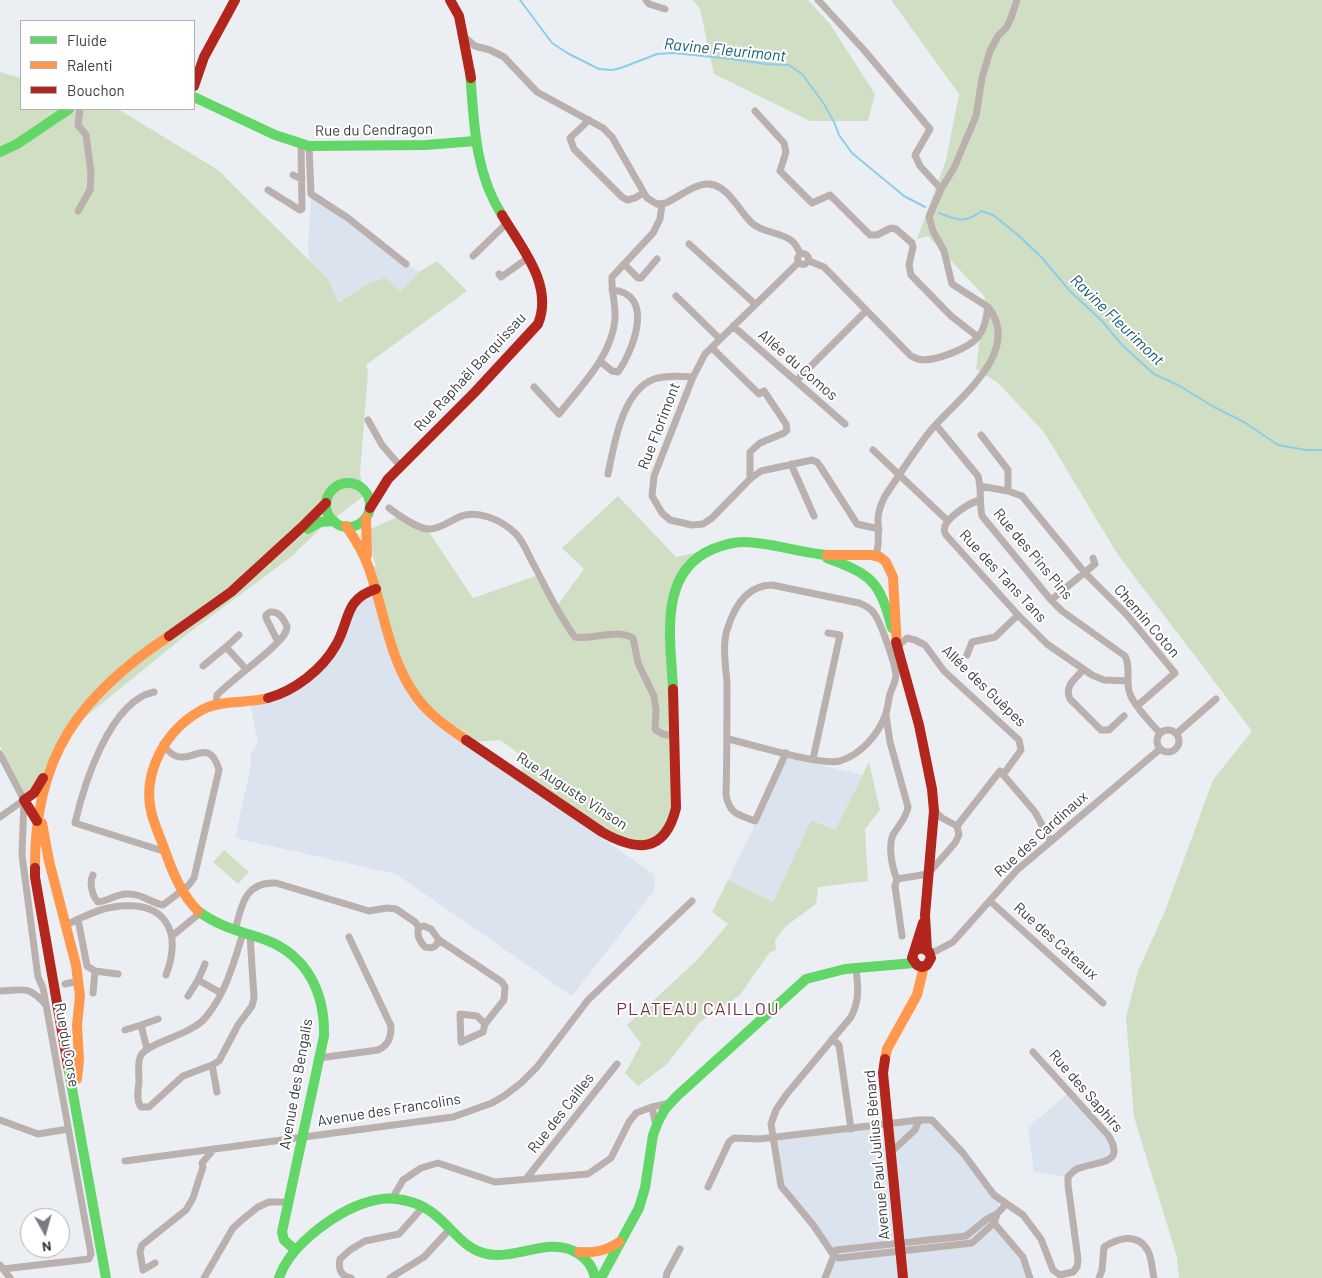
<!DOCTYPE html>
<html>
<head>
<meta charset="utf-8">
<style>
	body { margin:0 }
	#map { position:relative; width:1322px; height:1278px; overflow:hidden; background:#ebeff4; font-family:Barlow,sans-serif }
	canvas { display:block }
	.legend { position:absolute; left:20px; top:20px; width:175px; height:90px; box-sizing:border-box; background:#fff; border:1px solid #b0b1b3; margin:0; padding:6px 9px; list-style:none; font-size:15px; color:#3a3d41 }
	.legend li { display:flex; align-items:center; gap:10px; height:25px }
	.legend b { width:25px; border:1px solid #b0b1b3 }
	.north { position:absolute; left:20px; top:1208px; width:50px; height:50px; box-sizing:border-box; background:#fff; border:1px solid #b0b1b3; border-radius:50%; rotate:173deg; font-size:14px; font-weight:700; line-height:20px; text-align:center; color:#3a3d41 }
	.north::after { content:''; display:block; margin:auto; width:18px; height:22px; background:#787b80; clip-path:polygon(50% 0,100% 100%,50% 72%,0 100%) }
</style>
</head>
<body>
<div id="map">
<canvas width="1322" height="1278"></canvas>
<ul class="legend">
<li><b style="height:6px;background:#63d668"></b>Fluide</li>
<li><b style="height:6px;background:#ff974d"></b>Ralenti</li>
<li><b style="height:6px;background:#b3261e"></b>Bouchon</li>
</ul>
<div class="north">N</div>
</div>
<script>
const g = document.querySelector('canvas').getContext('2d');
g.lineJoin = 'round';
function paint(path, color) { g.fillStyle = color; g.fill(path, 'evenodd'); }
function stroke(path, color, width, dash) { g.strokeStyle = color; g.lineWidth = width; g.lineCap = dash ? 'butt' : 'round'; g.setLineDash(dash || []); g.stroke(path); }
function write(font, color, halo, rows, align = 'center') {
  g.font = font + ' Barlow,sans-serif'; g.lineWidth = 4; g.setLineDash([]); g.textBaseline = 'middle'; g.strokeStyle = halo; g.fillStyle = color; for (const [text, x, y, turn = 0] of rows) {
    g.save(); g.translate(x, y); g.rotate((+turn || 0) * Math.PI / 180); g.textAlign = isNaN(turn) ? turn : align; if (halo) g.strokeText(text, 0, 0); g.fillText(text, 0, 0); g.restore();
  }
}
paint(new Path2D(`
	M311,194L406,264L419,272L400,292L368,283L336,304L314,298L308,248Z
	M376,589L411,690L599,836L655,875L654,891L572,996L396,874L235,838L251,766V753L258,744L250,703L283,693L331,653L353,603Z
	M788,757L862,775L835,831L811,820L773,902L728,880Z
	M1070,1092L1114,1145L1109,1160L1079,1168L1068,1177L1034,1172L1028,1127Z
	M932,1120L998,1201L1000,1212L999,1228L1023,1257L1029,1278H825L834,1255L781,1186L773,1138Z`), '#dbe3ee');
paint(new Path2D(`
	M693,0H808L830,24L875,94L868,121H810L714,74L700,9Z
	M891,0H1322V1278H1179L1177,1257L1134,1117L1126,1017L1138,971L1165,911L1213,780L1252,731L1118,555L1044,432L998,383L976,369L985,297L928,236L917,239L946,160L959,94Z
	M0,72L21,78V109H118L218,170L328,279L338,303L368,283L385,278L400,292L419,272L437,261L467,291L366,365L368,372L360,474L365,495L319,530L291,557L186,635L68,731L41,782L24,794L0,746Z
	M618,496L676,557L708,550L698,556L672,598L676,808L661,838L626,844L524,778L518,753L500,740L472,742L411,690L369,569L376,566L373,557L370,529L400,516L427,529L473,598L539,575L557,606L584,569L562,548Z
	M869,762L880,810L865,829L868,881L818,887L816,904L786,926L775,940L776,950L769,953L740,995L700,1022L667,1064L638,1086L625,1073L641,1044L627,1025L697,960L728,924L712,912L728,880L773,902L811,820L835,830Z
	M224,850L249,872L238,884L213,862Z`), '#d0dfc4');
stroke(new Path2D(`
	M520,0L552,43L569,54L599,69L612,70L621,68L657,54L673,53L723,58L766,64L789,65L803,75L824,104L834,122L839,135L852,153L904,196L925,207
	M939,213C956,220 966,224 981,211L993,215L1018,235L1042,258L1069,290L1102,321L1123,346L1154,374L1178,385L1214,407L1244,422L1278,445L1306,450H1322`), '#8ccde7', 2);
stroke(new Path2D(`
	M646,0L649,4L665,9
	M818,0L864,50L930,129L915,155L920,166L941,189
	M463,36L475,46L490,50L504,57L537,92L603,128L612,137L647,198L657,204L666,203C693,189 710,170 733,200C740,208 746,218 753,224C764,233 781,232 792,241C796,244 798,250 801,254
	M755,111L784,143L786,152L780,171L812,203L830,195L870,235H877L891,228L896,229L912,243L913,247L909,265L911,275L951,316L978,337
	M589,120L570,138L574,149L622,197L627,200L635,198L643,193
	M309,146L311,194L348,218L406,264
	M293,175L302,179
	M268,190L300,210L302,209L301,145
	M78,211L90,190L91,173L86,135L78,125L80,109
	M689,244L755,304
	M797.5 259a5.5 5.5 0 1 1 11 0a5.5 5.5 0 1 1-11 0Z
	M473,256L507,223
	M809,261L824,267L911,356C912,356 917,359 918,359C933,363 969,348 978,337C985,328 987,317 988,307
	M799,262L705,354L693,377L654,476L652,496L662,513L670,520L692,525L703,524L712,518L750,479L761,471L812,460L817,462L820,466L857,524L879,529
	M624,264L638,278H641L657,259
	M499,274L501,277L528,258
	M676,296L720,339
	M733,326L845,424
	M712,348L759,394L764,391L786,424L787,430L784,433L760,443L750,452V479
	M600,361L612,371L618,372C633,351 656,293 612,290
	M796,381L866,311
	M534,387L559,414C581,386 612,356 615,319C616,304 611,291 612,277L653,233L660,219L662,204
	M368,420L382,445L401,467
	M936,425L978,476C982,489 979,502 982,516L1051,600L1062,611L1125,656C1131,667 1126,679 1129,691C1132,704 1151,723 1160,733
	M981,435L1008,470V491
	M873,450L948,521
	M791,464L814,516
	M608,474C614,445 622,391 654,379C666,375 681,376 693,377
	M980,486L1008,491L1022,496L1085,573L1127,615L1175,673L1137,706
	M980,500C969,503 937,522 946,535L1018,615L1047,644L1092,675L1104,680L1128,681
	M389,508C398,515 418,529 429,529C440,529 448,522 457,518C476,508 502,520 516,534C524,542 529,557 535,567C547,590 559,616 575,637C594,640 616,628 633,638L638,663L654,696L656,710L655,729C662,735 667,736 675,734
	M876,555C880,543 878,532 878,519C878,511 881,504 885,496C900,474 914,451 931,430C956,400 1024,352 988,307L952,284L944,251L933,231L929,217L941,189L954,168L976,116L982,78L990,51L998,36L1006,28L1011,18L1017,0
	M1051,600L1095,564L1093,558
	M226,647L239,635
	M897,647L907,638L915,640L925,645L944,671L1019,740L1021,750L1003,775
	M967,655L972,642L995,637L1018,615
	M203,666L226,647L246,669
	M1083,670C1075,679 1064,686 1070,699L1101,730H1109L1124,716
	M154,692C110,701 84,784 75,823L166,852
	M216,705L217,695C235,677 257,663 275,645C280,640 287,634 287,626C283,619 280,611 270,612L266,615V618L278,642
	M886,715L890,742L908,807C907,817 898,826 893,835C888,846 892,868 897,879L895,886L902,936
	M1157 741a11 11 0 1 1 22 0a11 11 0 1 1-22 0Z
	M1176,734L1216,699
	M728,739C751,744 821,766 840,761C860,755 878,735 885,716C888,709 888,701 890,694C892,688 896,681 896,675C895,664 880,618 872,611C869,607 864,605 859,603L772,585C747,585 734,607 727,630C722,646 726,667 727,683C727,721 727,758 726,795C730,815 738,814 755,821L786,753
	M0,754L24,800L22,855L38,977L43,988L91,1254L89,1259L3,1269
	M813,759L840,635L828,633
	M0,817L24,800
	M957,826L1000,771L1035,812L1050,840
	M93,875C89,882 92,896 98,902C107,901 115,895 125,894C142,893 148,902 163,905L188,886L194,878L219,770C207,728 185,779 163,744
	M897,879L928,874L955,843L959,835L957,826L942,818L934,811
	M990,901L1103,1003
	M78,919L87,966L95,971L118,974
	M66,925C80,918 98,909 113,907C164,899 183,929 166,975
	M419,927C416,935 419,941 425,947C433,949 436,947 439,940
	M235,931C241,906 245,881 276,883L369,911L387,908L396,909L415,922L419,927L424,926L431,929L439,940L502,982L505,987L504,1000L485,1024L483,1032L461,1042L460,1014L477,1016L485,1024
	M243,933C234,962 226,993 206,1017C192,1035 149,1042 141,1055C137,1062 139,1074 139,1082C138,1090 136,1101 141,1107H149L183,1076L212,1065L219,1061L238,1025L252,1006L254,998L250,935
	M172,936L200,913
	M929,952L936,951L953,942L1017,870L1160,749
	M198,980L205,964
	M65,984L79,981
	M0,991C25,990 28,985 46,1005
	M93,993L95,971
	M188,996L198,980L221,993
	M141,1025L158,1019
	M125,1030L141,1025L147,1049
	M832,1039L839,1045L851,1129
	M319,1058L378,1050C389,1045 391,1037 391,1026L349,937
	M212,1065L217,1092
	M652,1107L656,1126
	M0,1120L38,1134L68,1129
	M890,1153L915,1130L919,1120
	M125,1161L453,1117L492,1103L504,1096L521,1083L537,1067L588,1000L692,901
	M526,1179L617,1064
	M708,1187L729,1142L734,1138L759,1139L919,1120H932L963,1153L994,1195L1023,1215L1041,1239L1053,1270L1060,1275L1073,1272L1077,1267L1078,1259L1068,1185V1177C1071,1174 1073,1171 1077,1169C1094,1161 1128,1166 1108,1135L1033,1052
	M392,1199L403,1180L421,1168L438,1163L495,1182L588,1174L611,1158L629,1122L636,1113L652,1107L670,1103
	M994,1223L1023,1257L1030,1278
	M834,1256L814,1226L781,1186L771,1124L776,1110L786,1095L851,1017C860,999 858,988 856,968
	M834,1256L839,1258L972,1243L994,1223L997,1214
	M155,1263L143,1270L140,1252L142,1245L186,1210L193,1198L203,1167L202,1163L214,1149
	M0,1265L10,1278
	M204,1278L233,1228L243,1219L258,1207L269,1202H289
	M351,1278C340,1276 338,1268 340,1259L350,1250L365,1241L399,1234L423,1207
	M390,1278L424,1257L450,1229
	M666,1278L667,1273L680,1249
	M825,1278L836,1250L966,1236L987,1219L997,1214L1006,1204
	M1099,1278L1102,1270L1104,1247C1118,1238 1138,1232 1148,1251C1152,1258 1152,1270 1154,1278`), '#bab0ae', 7);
stroke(new Path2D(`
	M470,71C474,120 474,172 502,215
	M194,97L275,135L309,146L426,145L475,141
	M0,152L17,144L69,109
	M326 505a22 22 0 1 1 44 0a22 22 0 1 1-44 0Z
	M308,529L320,522L334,521
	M827,558C873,575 879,581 892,628
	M673,689C671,641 657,572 713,549C723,545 733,542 743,542C771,542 799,553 827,555
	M198,911C219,927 243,932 266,940C308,956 325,994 324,1036L282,1232L284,1240L294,1249
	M68,1066L106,1278
	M279,1278C290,1244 341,1207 376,1200C393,1196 416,1201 430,1211C450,1224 462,1249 487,1254C518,1260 550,1235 579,1254C588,1260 593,1267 595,1278
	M601,1278L639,1208L645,1188L653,1135L658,1122L665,1109L677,1096L806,979L845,969L914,963`), '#63d668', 10);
stroke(new Path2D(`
	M366,518L367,555
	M346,526C355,539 363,551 368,566C384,608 388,657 415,695C428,714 447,727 466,740
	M827,555H871L880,557L886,562L893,577L897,647
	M42,823L49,861L76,965L80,996L77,1025L79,1060L77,1079
	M35,868C34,757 79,696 169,636
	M198,911C181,894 172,871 164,848C160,837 155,826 152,815C141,774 165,731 200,711C220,699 246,704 268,698
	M885,1059L887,1049L917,995L924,966
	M579,1252C594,1253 606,1251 619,1242`), '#ff974d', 10);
stroke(new Path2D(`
	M450,0L459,16L471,78
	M194,86L204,57L235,0
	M370,508L388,479L475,392L538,324C554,285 521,247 502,215
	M169,636L231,592L302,527L326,503
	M896,642L919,725L932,789L934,811L925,915L927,950
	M268,698C294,691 322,670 336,645C350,621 344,599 376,589
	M466,740L602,832C637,852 665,853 676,808L673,689
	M37,821L24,800L34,793L43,778
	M35,868V877L68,1066
	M916,950L922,948L929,952L931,958L927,965L922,967L917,965L912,958L923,923
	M885,1059L883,1073L903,1278`), '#b3261e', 10);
write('15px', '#3a3d41', '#fff', [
	["Rue du Cendragon",374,130,-1],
	["Allée du Comos",798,365,41],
	["Rue Raphaël Barquissau",470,372,-47],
	["Rue Florimont",659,426,-69],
	["Rue des Pins Pins",1033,554,50],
	["Rue des Tans Tans",1003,576,47],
	["Chemin Coton",1147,621,49],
	["Allée des Guêpes",984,686,44],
	["Rue Auguste Vinson",572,791,33],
	["Rue des Cardinaux",1041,834,-42],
	["Rue des Cateaux",1056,941,42],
	["Rue du Corse",67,1045,80],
	["Avenue des Bengalis",296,1084,-80],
	["Rue des Saphirs",1086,1091,49],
	["Avenue des Francolins",389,1110,-9],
	["Rue des Cailles",561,1113,-52],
	["Avenue Paul Julius Bénard",877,1155,-95]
]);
write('italic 16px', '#0f5a72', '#fff', [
	["Ravine Fleurimont",725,50,6],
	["Ravine Fleurimont",1117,320,44]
]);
g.letterSpacing = '1px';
write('18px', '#783247', '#fff', [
	["PLATEAU CAILLOU",698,1009]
]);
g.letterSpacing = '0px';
</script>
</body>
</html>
